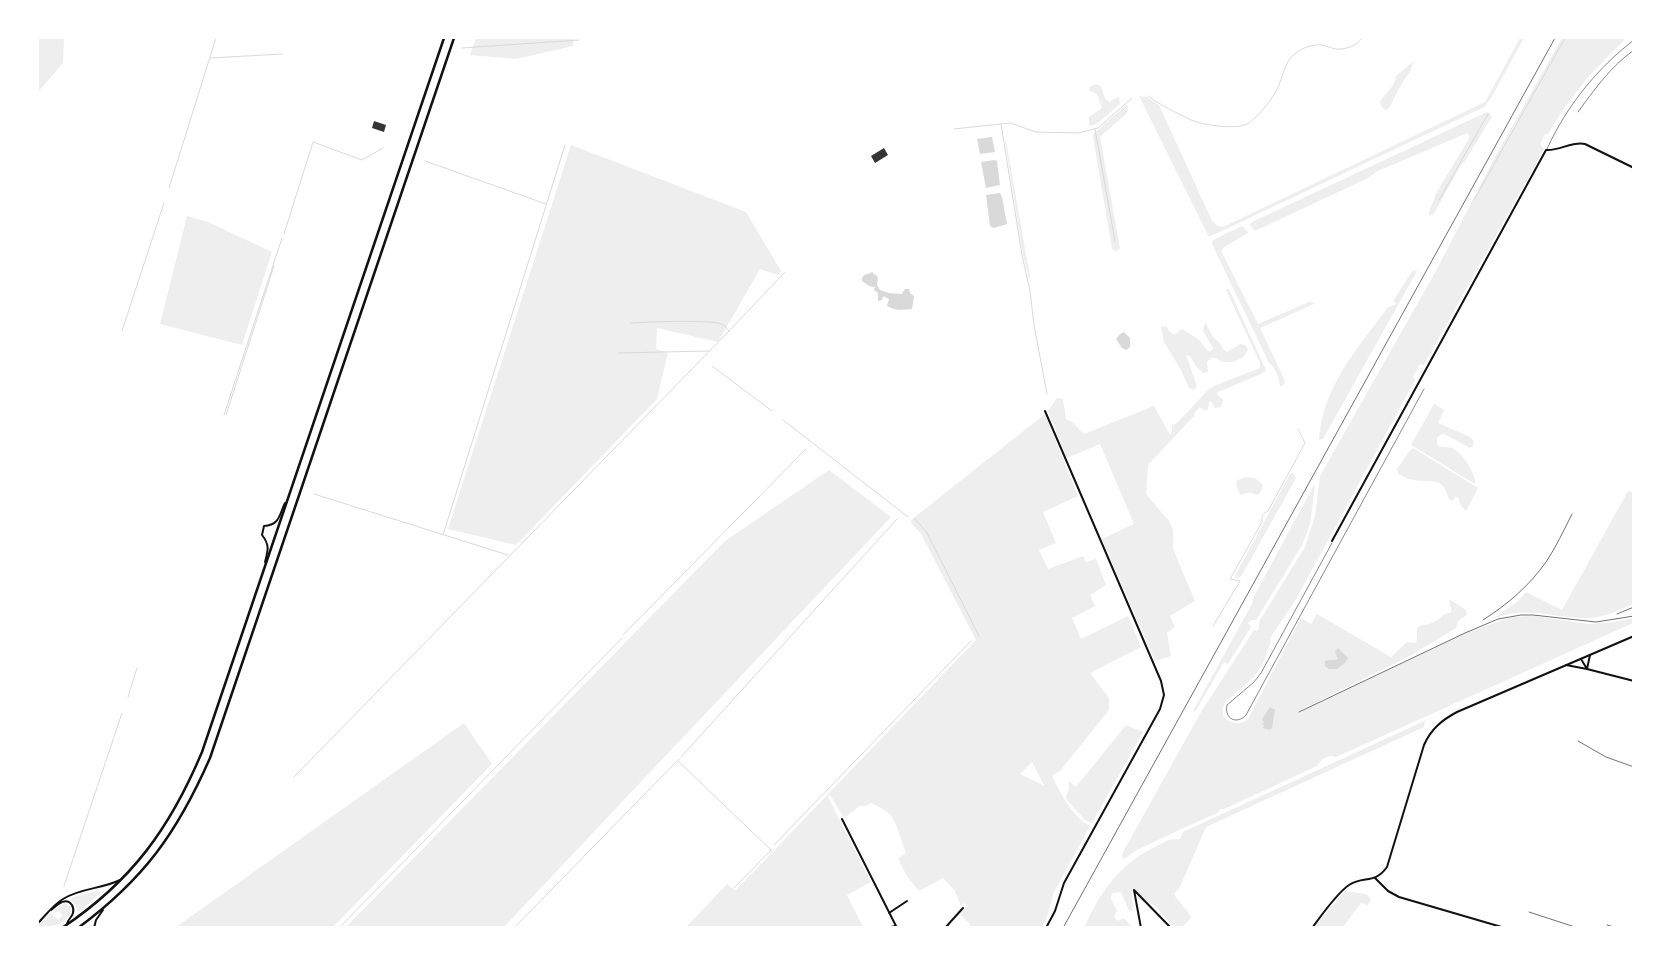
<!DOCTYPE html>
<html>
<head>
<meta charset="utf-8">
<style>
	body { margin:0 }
	#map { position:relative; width:1671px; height:965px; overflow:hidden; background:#fff; font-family:"DejaVu Sans",sans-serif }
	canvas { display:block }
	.frame { position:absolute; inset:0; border:39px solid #fff; pointer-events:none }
</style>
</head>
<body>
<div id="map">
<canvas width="1671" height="965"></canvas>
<div class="frame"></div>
</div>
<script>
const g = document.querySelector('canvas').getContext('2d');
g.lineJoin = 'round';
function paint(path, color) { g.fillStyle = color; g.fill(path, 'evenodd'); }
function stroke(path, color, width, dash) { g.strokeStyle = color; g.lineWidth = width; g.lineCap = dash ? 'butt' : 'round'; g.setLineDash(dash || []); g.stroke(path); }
paint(new Path2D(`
	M38,38H64L63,63L38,92Z
	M476,38H574L573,46L516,59L470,55Z
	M1520,38H1524L1491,98L1484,107L1209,237L1139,96L1147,97L1159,105L1212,221L1218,226L1223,227L1485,102Z
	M1562,38H1626L1588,77L1565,107L1548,134H1545L1540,144L1544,149L1424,365L1420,364L1413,377L1415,380L1295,601L1270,638L1271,642C1267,652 1263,666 1256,674C1249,683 1228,698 1224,705C1217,720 1237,729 1248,719L1301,618L1311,624L1317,614L1391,657L1407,642L1415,643L1417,640V628C1422,624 1430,625 1436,621C1442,617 1443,613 1450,613L1452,609L1450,606L1449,599L1466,610L1467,615L1458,621L1456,628L1410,656L1298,711V713L1466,633L1500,621L1514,617L1534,616L1588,624L1614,622L1633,618V623L1336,757C1328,754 1322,759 1317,766L1224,809H1220L1217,813L1179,830L1137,850L1124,859L1122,856L1123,852L1201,712L1254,630L1258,631L1260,620L1305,547L1315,516L1320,476L1437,269L1495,157Z
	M1415,60L1412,65L1411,70L1402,83L1389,108L1385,110L1381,106L1380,101L1394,84L1396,76Z
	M1096,84L1101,86L1105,99L1110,102L1114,99L1119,97L1120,104L1098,123L1091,126L1089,125V117L1102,108L1097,94L1090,91L1089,88L1091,86Z
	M1127,104L1128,108L1127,113L1100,137L1120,248L1116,252L1112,249L1093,137V134Z
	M1487,112L1490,113L1491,118L1465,161L1461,165L1434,213L1430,216L1429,212L1434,200L1435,195L1470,137L1467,133L1378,171L1366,179L1255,231L1250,225L1252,222Z
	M1006,141L1030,277L1029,279L1023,255L1005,142Z
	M571,145L746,212L781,271L778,275L760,269L718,342L657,328L656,349L668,353L657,399L516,545L448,529Z
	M187,216L208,222L272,252L242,345L160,324Z
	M1242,226L1248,232L1246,234L1223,248L1221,251L1258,324L1309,302H1312L1314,304L1260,328L1285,381L1283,386H1280C1279,378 1276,368 1269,363L1212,244V241L1215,239Z
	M1413,270L1417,271L1323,439L1319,440C1322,387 1358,348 1388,307L1395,305L1396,303L1393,301Z
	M1227,289H1229L1266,370L1263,373L1216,393L1223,400L1221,407L1215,408L1211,401L1209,402L1208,410H1203L1200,407L1195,412L1194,416L1148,465L1146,494L1169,521L1173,530V549L1195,601L1170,616L1175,627L1167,633L1171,656L1155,661L1102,539L1134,524L1100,444L1067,458L1048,411L1057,398L1063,399L1066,419C1076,423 1077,428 1084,434L1154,406L1170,435L1172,432V425L1177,423L1207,391L1214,386L1260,368V363L1226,290Z
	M1205,322L1213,337L1221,344L1223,349L1227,352L1240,344L1245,345L1248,349C1245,361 1225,367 1216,358H1211L1207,362L1208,372L1203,373L1196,366L1190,356L1186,355L1197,386L1194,390L1189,388L1181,370L1164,342L1161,327L1166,326L1169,331L1173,334L1178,333L1181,329C1184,330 1196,337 1199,340C1203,344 1205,349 1210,352L1213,348L1203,331Z
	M1434,404L1444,410L1438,423L1470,437L1474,441L1473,446L1470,448L1444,434H1441L1437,438V444L1440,447C1444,447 1449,447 1452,448C1462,452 1477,475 1475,484L1411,445Z
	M1045,414L1078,496L1043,512L1056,543L1039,550L1048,569L1083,556L1086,562L1096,559L1106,585L1090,595L1095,606L1072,618L1081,639L1128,616L1141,647L1090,673L1109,698V710L1060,771L1052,776C1061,794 1072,816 1090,826L1054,892L1047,917L1042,927H971L969,923L960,914L967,906L964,903L961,906L955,891L943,878L919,891L907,876L898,859L906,853C903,845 896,822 892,817C887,811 879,807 871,803L866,806H860L844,818L830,795L828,797L871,882L847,895L863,927H686L727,884L733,889L736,890L976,640L921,534L911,523V520ZM1032,762L1044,785H1043L1020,774Z
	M1413,448L1478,488L1466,511L1461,506L1458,498L1456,497L1452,501L1449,499C1441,474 1434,484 1414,480C1409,480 1403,476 1398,474L1397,468C1403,463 1407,452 1413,448Z
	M829,470L891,517L504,927H346L725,541Z
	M1293,473L1296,478L1242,575L1239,578H1236L1235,576L1290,474Z
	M1245,477L1255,478L1263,485L1260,493L1256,495C1250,492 1247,492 1241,495L1238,491L1236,481Z
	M1314,485L1315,486L1310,524L1302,545L1256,620H1252L1248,623L1251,627L1228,664L1224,662L1195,712L1193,711L1253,602L1252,600Z
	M1628,491L1634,493L1633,604C1618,611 1602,618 1585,618C1552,618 1526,605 1493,619L1518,601L1526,592L1562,610Z
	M1433,717L1425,721L1424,727L1206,827L1180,887L1174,894C1178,902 1188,909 1191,918L1182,927H1174L1154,905L1139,900L1136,893L1132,891L1133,910L1129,911L1121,892L1112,893L1111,899L1117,911L1114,917L1118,921L1124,918L1132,927L1084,928C1099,894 1120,863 1155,847C1159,845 1164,842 1169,840C1173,839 1176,840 1180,839L1183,832Z
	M464,723L492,764L333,927H176Z
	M1126,725L1143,732L1092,823L1085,820L1067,800L1066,797L1069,789V781L1076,787Z
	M97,891L101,892L91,902L78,912L75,904L70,900L73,897Z
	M1345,891L1366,894L1371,899L1368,905L1361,903L1343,927H1314Z
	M65,903L71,908C71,924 50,928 38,927V925L51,913L58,920L63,915L59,911L55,913L54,910Z`), '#eee');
paint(new Path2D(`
	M992,137L995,152L980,154L977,139Z
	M995,160L997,161L1000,185L986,188L981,162Z
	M1000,193L1002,197L1007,224L994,228L990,226L986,195Z
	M872,272L878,277L877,285L880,290L889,293L902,294L905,289H909L910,293L914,296L912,309C903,310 895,311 887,306L889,299L883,296L882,300L878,301V293L874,290L875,287L869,286L862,281C861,273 868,275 872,272Z
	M1124,332L1130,338V347L1126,350L1122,348L1116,339L1120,334Z
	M1338,648L1348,658L1345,663L1337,669H1329L1325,666V661C1330,659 1334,661 1338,659L1335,652Z
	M1270,707L1275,710L1272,728L1269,730L1263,728L1264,725L1261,724L1264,723L1262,719Z`), '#d9d9d9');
stroke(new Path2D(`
	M462,48L579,40
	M210,58L282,54
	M1148,96C1160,105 1177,113 1191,120C1202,125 1236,130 1247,124C1256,119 1270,102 1275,93C1283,81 1283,61 1296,53C1302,48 1313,44 1321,45C1326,45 1330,48 1335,49C1345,50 1357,46 1362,38
	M1001,124L1022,255L1030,291L1034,325L1047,394
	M954,129L1010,123L1036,132L1078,133L1098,128L1132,98
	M1095,129L1115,241
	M425,161L546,204
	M169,188L216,38
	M1439,200L1488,114
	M1474,200L1565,38
	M284,234L313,142L362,160L383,148
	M631,323C646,322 715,319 724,325C726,327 727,329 729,331
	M122,331L164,203
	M618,353L709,351
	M712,366L772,411
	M224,415L282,238
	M226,415L274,266
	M783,420L908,517
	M314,494L508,555
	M915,519L927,533L979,636
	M443,535L565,145
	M1213,626L1240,581L1230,579L1262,522C1261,516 1263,513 1268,511L1305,443L1298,429
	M623,635L806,449
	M128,697L137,668
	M681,757L897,519
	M678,761L771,850
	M294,777L729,331L785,272
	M774,845L971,641
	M64,886L122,713
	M734,888L772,849
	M339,928L622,638
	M514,928L679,759`), '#d9d9d9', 1);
paint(new Path2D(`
	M374,121L386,125L384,132L372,128Z
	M884,148L888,155L875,163L871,156Z`), '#353535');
stroke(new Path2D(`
	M1578,112C1594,90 1611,66 1634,50
	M1547,149C1566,107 1597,68 1634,40
	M1332,543L1261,673L1254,682L1227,705C1224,719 1237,725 1246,715L1424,389`), '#111', 0.5);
stroke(new Path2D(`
	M1045,411L1161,681L1164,695L1160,709L1064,883L1055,911L1046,928
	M1332,541L1546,150C1560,151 1572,141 1585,144L1634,168
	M265,562C268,551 270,545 262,535L264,526C280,525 279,515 285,503
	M1581,659L1587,669L1634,681
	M1566,665L1587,669L1590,655
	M842,819L897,928
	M1375,878L1388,891L1399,897L1505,928
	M1134,890L1171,928
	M1134,890L1141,928
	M889,913L907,901
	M885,928L896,926
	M945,928L963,908`), '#111', 2);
stroke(new Path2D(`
	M51,910C57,905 66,896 72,905C73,907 74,910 73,913C72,917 68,919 67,924
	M38,923C46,915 53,905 63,899C80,888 102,889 120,880
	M94,928L96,920L103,910
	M1312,928C1321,916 1337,893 1349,885C1364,875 1374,885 1387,867L1424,745C1431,729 1442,720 1457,712L1634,636`), '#111', 2);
stroke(new Path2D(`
	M62,928C132,881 170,828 202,752L444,38
	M78,928C144,879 177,833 210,758L454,38`), '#111', 2.5);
stroke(new Path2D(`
	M1617,614L1634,607
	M1483,620C1508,604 1529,586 1546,562C1556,547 1564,530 1572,514
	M1299,712L1465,633L1498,619L1521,615H1533L1596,622L1634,616
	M1578,741L1606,757L1634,767
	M1529,912L1578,928
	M1607,925L1618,928
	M1063,928L1555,38`), '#707070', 1);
</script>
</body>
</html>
